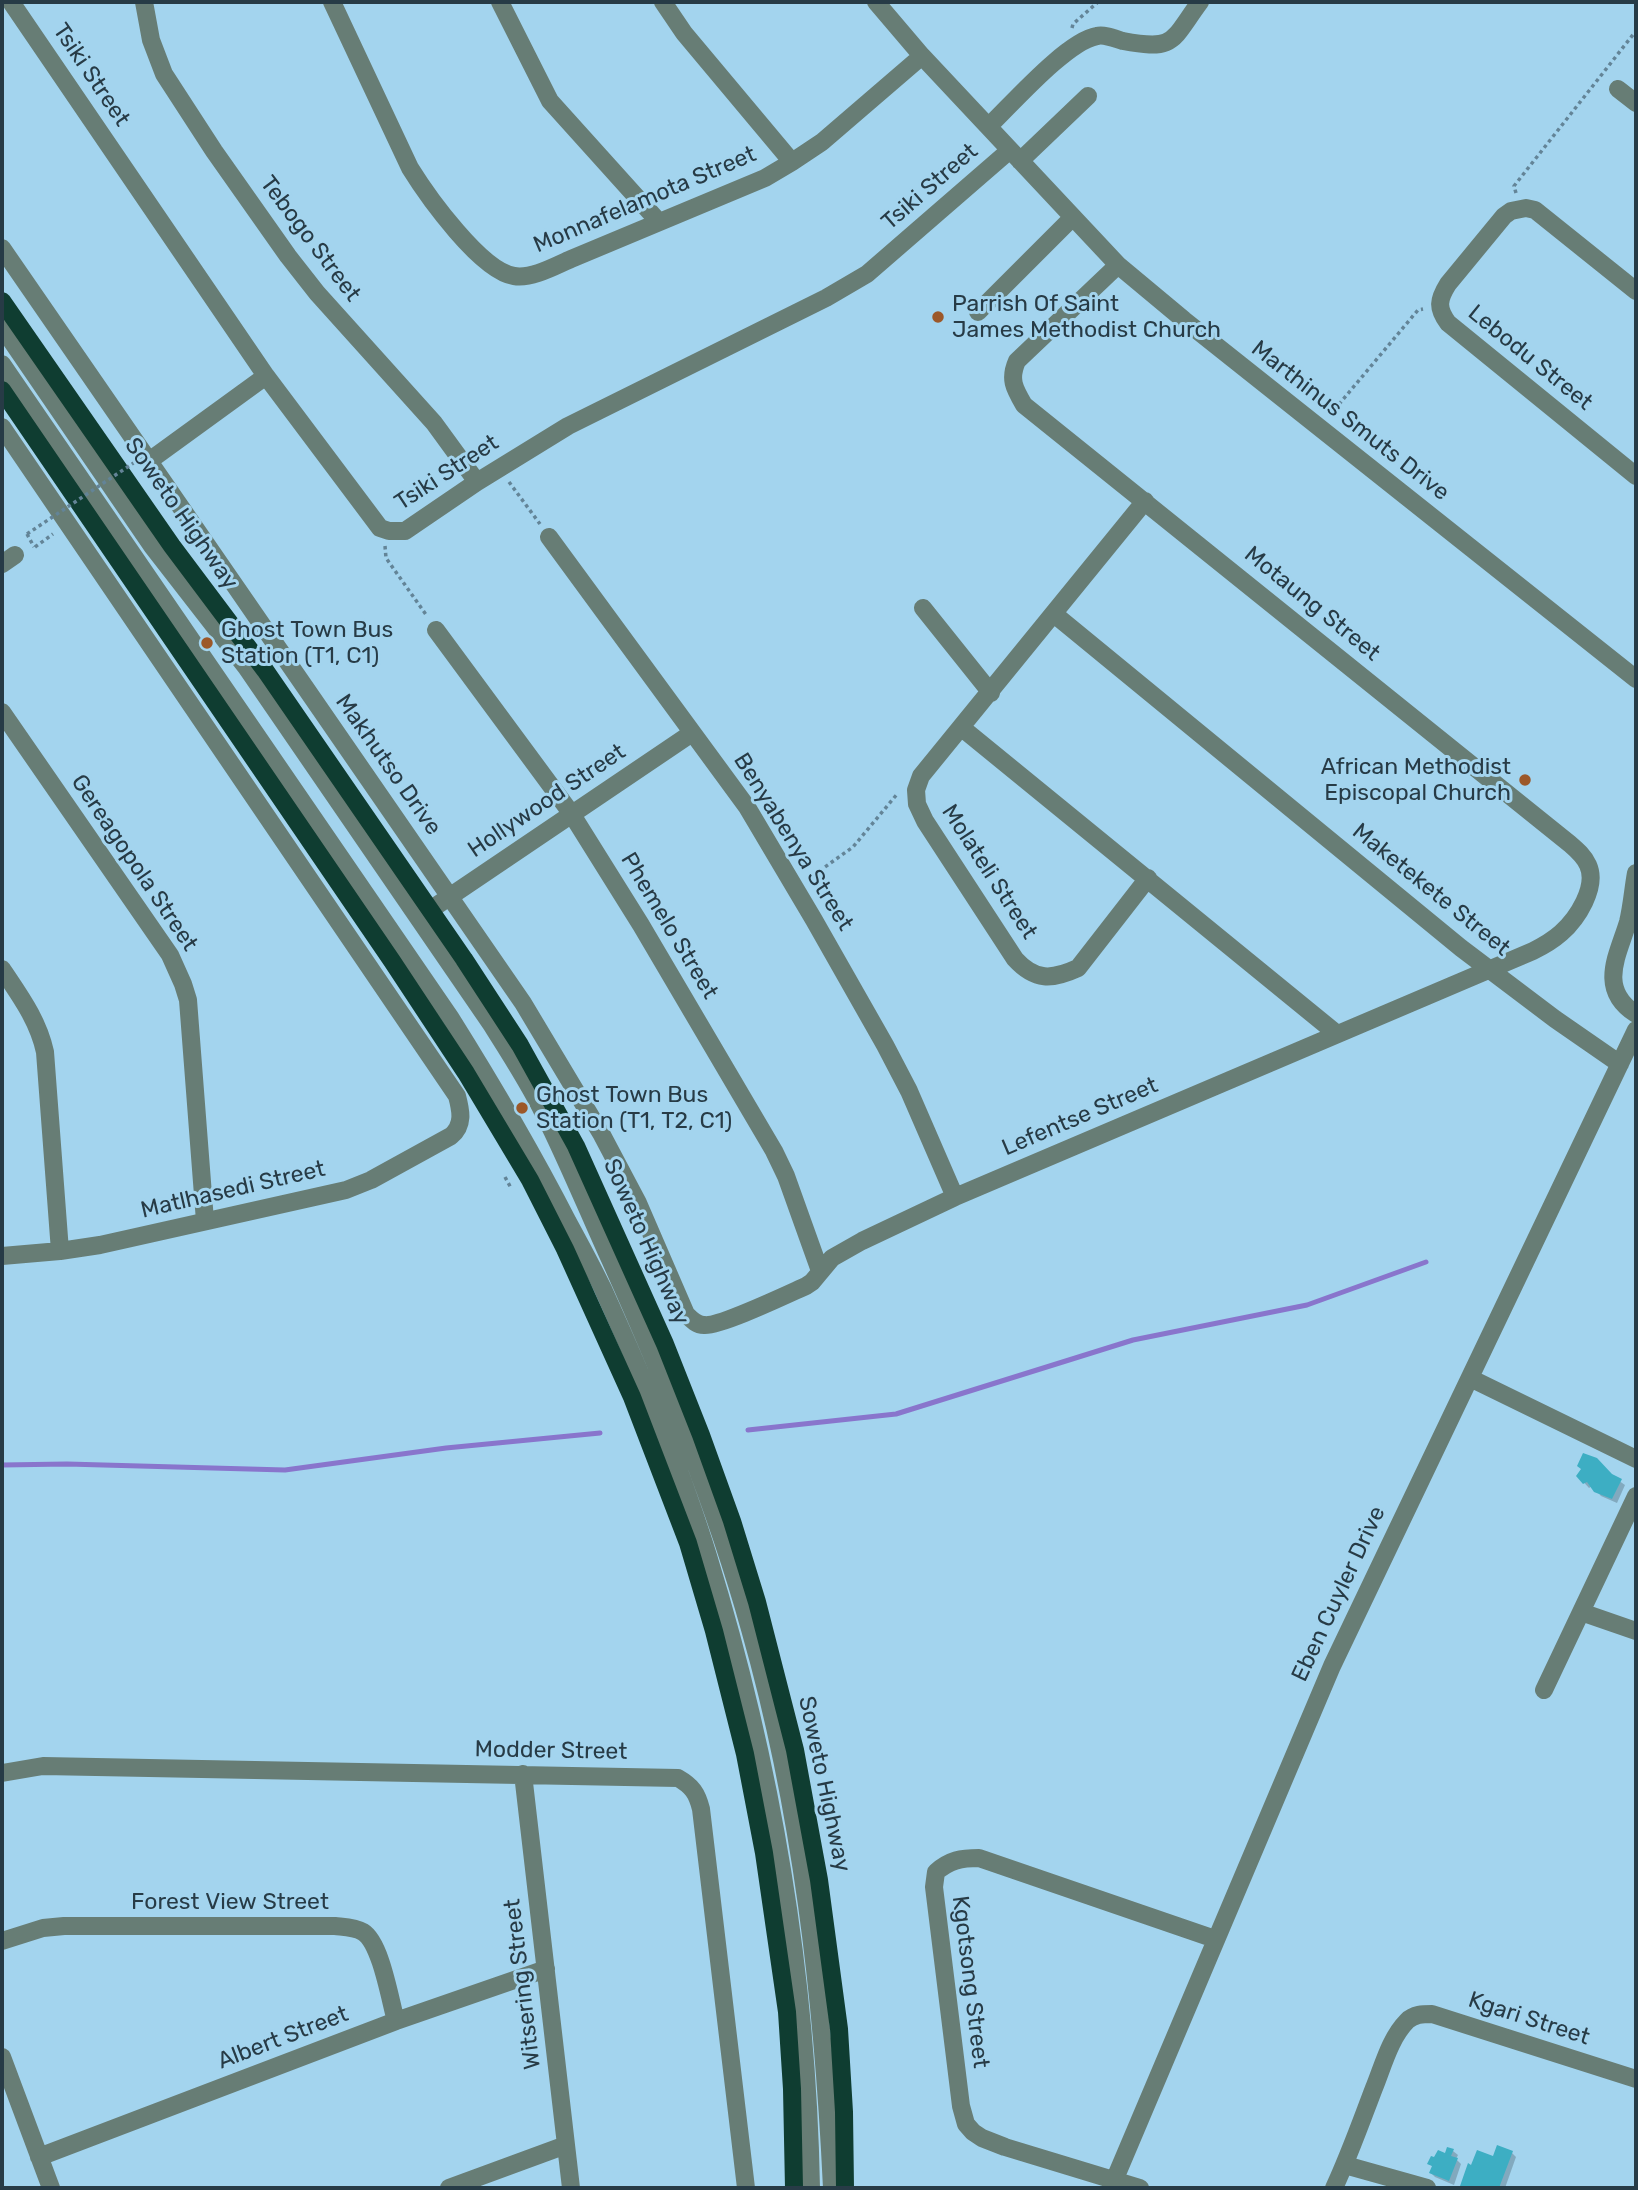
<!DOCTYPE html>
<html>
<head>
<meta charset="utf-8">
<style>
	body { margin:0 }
	#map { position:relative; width:1638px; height:2190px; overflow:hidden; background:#a3d4ee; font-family:Rubik,sans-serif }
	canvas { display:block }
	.frame { position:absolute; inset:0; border:4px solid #273b46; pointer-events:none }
</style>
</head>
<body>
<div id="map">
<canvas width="1638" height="2190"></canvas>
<div class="frame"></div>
</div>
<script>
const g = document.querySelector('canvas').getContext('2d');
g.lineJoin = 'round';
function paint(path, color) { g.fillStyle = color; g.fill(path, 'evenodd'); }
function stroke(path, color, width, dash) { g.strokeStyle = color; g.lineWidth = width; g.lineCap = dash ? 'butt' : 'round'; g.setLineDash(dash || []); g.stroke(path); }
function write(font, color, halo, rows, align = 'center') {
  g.font = font + ' Rubik,sans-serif'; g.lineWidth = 6; g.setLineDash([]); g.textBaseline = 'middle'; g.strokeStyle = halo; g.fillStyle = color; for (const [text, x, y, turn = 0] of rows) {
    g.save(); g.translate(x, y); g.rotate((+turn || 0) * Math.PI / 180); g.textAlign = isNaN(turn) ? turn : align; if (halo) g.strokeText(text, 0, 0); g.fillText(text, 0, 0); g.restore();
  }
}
paint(new Path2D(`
	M1578,1476H1612L1625,1485L1617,1503L1601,1496L1592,1486L1589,1488Z
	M1453,2151L1458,2155L1456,2159L1461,2164L1454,2185L1435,2177L1431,2173L1433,2167L1430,2164Z
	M1512,2153L1516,2157L1505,2188H1465L1462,2185L1494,2158Z`), '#0003');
stroke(new Path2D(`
	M748,1430L896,1414L1133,1340L1307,1305L1426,1262
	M2,1465L67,1464L285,1470L446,1448L600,1433`), '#8975cc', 5);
paint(new Path2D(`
	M1583,1453L1597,1458L1612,1474L1622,1479L1612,1499L1594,1492L1587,1482L1583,1484L1576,1476L1581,1469L1577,1466Z
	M1497,2145L1513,2151L1499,2188H1467L1460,2186L1468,2163L1471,2165L1477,2150L1493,2156Z
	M1447,2147L1454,2149L1451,2156L1458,2158L1449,2181L1429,2173L1432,2166L1427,2164L1431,2156L1434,2157L1438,2150L1445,2153Z`), '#3daec3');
stroke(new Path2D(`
	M1072,28L1073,24L1098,2
	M1516,193L1514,186L1636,31
	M1330,415L1418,310L1423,309
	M509,482L540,524
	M27,534L34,547
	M385,546L386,558L427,616
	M35,547L53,534
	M808,879L853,847L898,793
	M505,1177L511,1188`), '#638497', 3.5, [3.5, 3.5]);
stroke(new Path2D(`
	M11,2L266,376L380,528L389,531H405L477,482L568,426L826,298L867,274L1010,150
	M144,2L151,40L164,74L214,151L288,256L317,293L434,423L477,482
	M332,2L410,168C428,197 481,271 514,276C532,279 555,266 571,259L765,178L792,162L822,142L922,56
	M500,2L550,101L659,222
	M663,2L684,33L792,162
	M876,2L922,56L1118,265L1184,320L1636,679
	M1618,89L1636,103
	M989,126C1012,104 1067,41 1097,36C1104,34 1116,39 1123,41C1176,51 1171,41 1200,2
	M1020,161L1088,96
	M2,248L523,1003L602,1135L638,1203L686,1314C691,1319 696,1325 704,1325C719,1327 788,1294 806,1286L812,1282L832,1258L862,1241L955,1197L1533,951C1543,946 1552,941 1561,933C1577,919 1598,887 1588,865C1584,856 1577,850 1570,844L1024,405C1014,388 1009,379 1017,361L1118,265
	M1636,291L1535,210L1526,208L1511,211L1504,216L1448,284C1438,300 1437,308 1448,323L1636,476
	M978,312L1073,217
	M2,327L152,546L246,667L491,1024C510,1054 529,1083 544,1114C569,1164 590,1216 613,1266C666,1384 715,1504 750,1629C802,1811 823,1999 832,2188
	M2,364L450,1017C492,1084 532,1152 568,1222C580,1244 592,1266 603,1289C642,1375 680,1465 708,1556C772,1764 807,1971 811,2188
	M2,427L457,1096C461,1111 464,1125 451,1136L371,1180L346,1190L100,1245L60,1251L2,1256
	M149,461L266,376
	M1145,501L921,776L916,790L917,804L925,821L1015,959C1035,981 1052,980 1078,968L1148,878
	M549,537L747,807L814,920L885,1045L909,1091L955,1197
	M2,564L15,555
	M923,608L991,693
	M1054,614L1461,948L1555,1019L1620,1064
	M436,630L571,813L641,925L774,1151L786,1176L820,1271
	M2,712L170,955L183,984L188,1000L205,1221
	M962,728L1337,1034
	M1636,873C1633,889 1632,906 1628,922C1618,955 1597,989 1636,1014
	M430,910L692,733
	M2,969C20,996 38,1020 45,1052L60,1251
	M1470,1378L1636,1459
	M1581,1612L1636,1631
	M1544,1690L1636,1496
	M2,1773L43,1766L678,1778C692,1786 697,1793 701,1809L746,2188
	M523,1774L571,2188
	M2,1941L43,1928L64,1926H335C344,1927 355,1927 363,1932C381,1943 390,2000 396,2021
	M2,2057L51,2188
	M39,2157L396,2021L546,1969
	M1345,2165L1427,2188
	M449,2188L566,2145
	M1111,2188L1332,1666L1636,1030
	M1140,2188L1005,2147L982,2138L973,2132L966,2124L961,2106L934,1887L936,1872C950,1860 961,1858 979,1858L1215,1939
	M1334,2188C1349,2156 1361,2122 1374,2088C1383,2066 1390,2038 1407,2021C1414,2014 1423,2014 1432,2014L1636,2079`), '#677d75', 18);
stroke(new Path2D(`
	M2,301L172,546L265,670L464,959L520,1045L576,1146L665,1344L701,1435L732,1521L757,1602L795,1750L819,1880L839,2029L844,2112L845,2188
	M2,390L392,961L466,1073L530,1180L565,1249L632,1397L688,1543L714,1631L745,1754L764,1853L787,2012L792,2089L794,2188`), '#0f3d31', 18);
stroke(new Path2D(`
	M27,534L135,462`), '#638497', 3.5, [3.5, 3.5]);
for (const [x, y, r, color] of [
	[938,317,7,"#9c5829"],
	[207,643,7,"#9c5829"],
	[1525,780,7,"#9c5829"],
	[522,1108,7,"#9c5829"]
]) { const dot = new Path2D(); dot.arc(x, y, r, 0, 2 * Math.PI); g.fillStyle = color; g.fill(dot); stroke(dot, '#a3d4ee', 2.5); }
write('23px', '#273b46', '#a3d4ee', [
	["Tsiki Street",91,75,56],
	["Tsiki Street",930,187,-41],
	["Monnafelamota Street",645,200,-23],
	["Tebogo Street",310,239,53],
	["Lebodu Street",1530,358,39],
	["Marthinus Smuts Drive",1350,421,38],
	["Tsiki Street",447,473,-33],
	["Soweto Highway",181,514,55],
	["Motaung Street",1312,604,39],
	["Makhutso Drive",388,765,55],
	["Hollywood Street",547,801,-34],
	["Benyabenya Street",793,842,58],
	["Gereagopola Street",134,863,56],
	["Molateli Street",989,872,57],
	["Maketekete Street",1431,890,39],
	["Phemelo Street",669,926,59],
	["Lefentse Street",1080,1117,-23],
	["Matlhasedi Street",233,1190,-13],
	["Soweto Highway",646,1242,66],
	["Eben Cuyler Drive",1339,1594,-65],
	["Modder Street",551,1751,1],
	["Soweto Highway",824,1784,78],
	["Forest View Street",230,1902],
	["Kgotsong Street",970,1982,83],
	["Witsering Street",523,1984,-97],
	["Kgari Street",1529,2019,18],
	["Albert Street",283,2038,-21]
]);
write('23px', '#273b46', '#a3d4ee', [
	["Parrish Of Saint",952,304],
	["James Methodist Church",952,330],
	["Ghost Town Bus",221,630],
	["Station (T1, C1)",221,656],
	["African Methodist",1511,767,"right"],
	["Episcopal Church",1511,793,"right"],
	["Ghost Town Bus",536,1095],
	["Station (T1, T2, C1)",536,1121]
], 'left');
</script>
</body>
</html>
